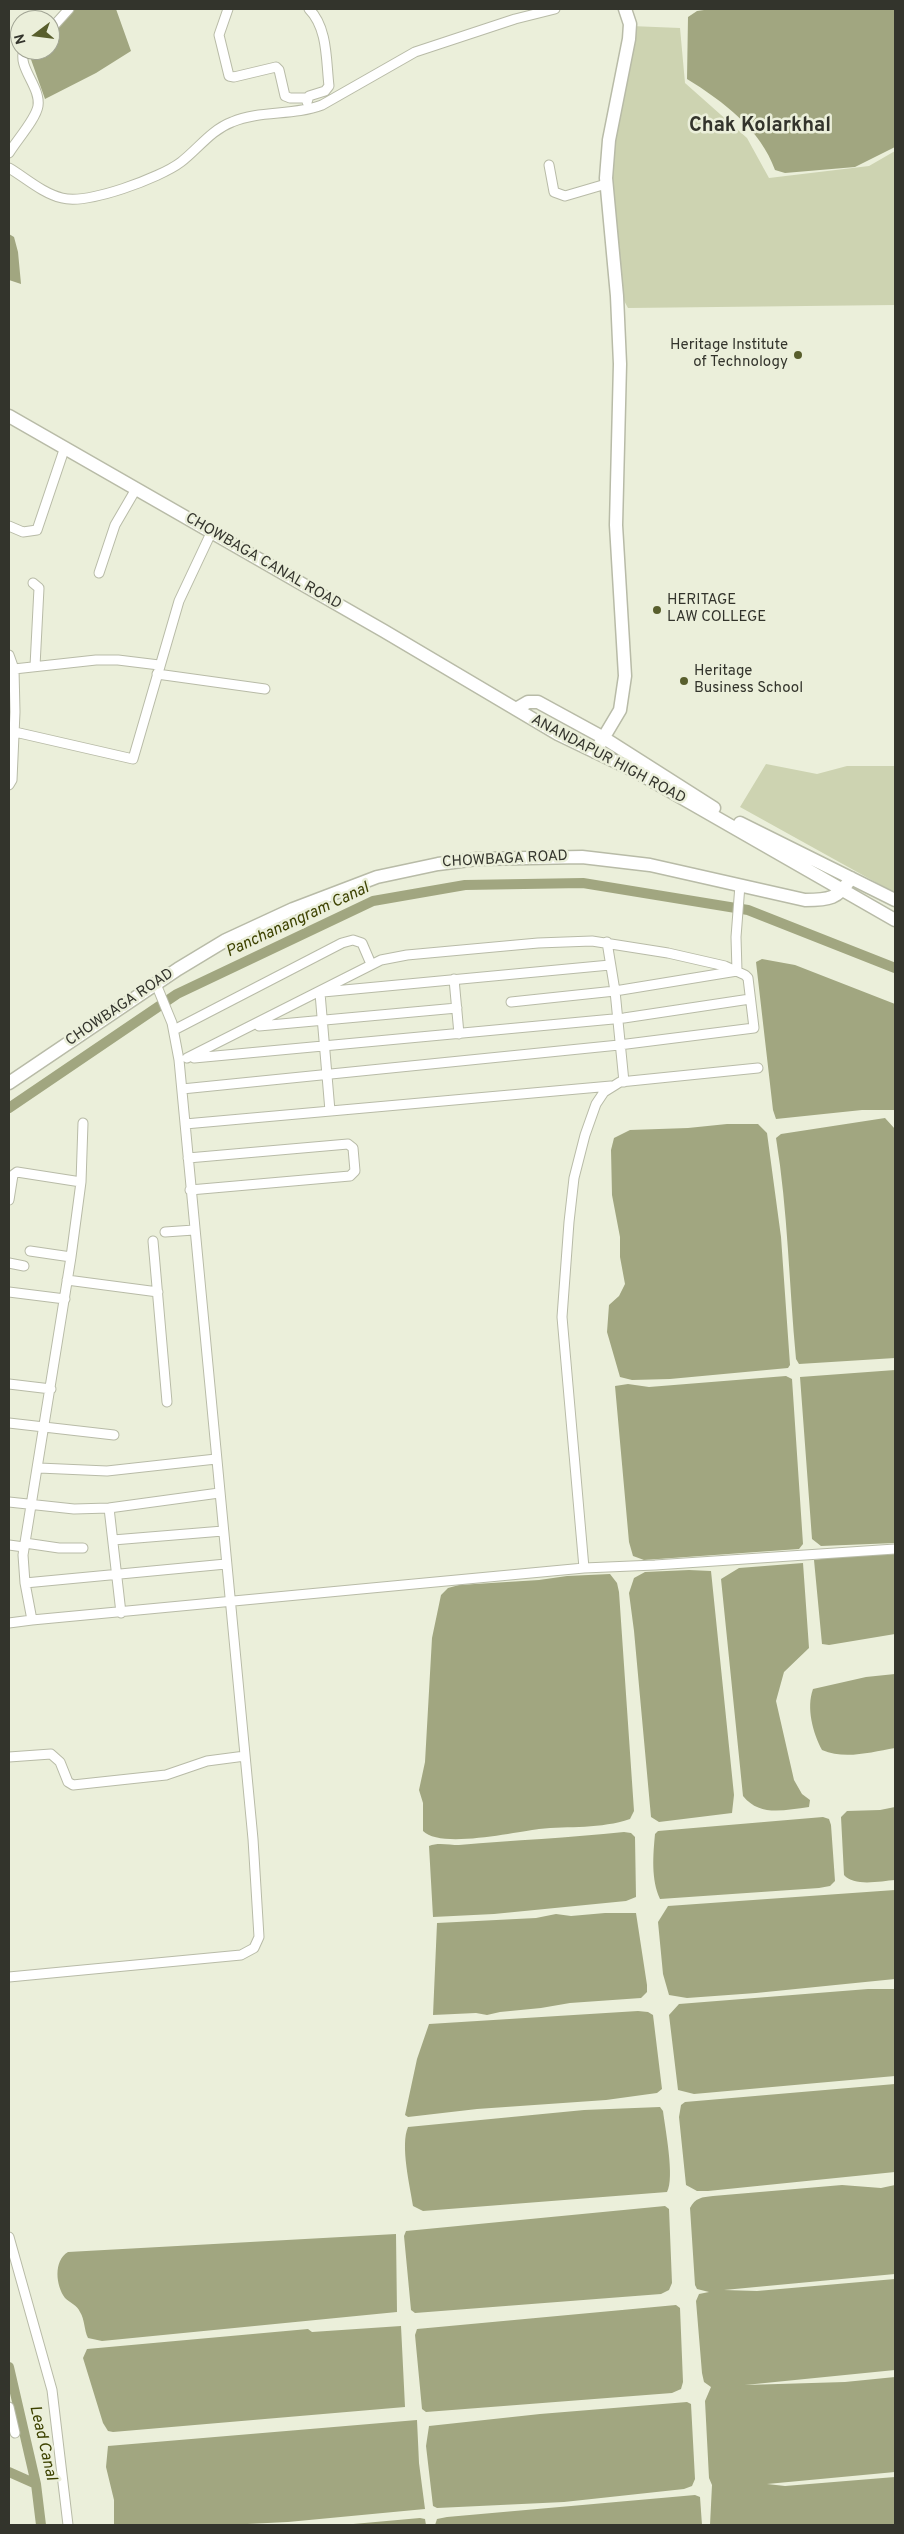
<!DOCTYPE html>
<html>
<head>
<meta charset="utf-8">
<style>
	body { margin:0 }
	#map { position:relative; width:904px; height:2534px; overflow:hidden; background:#ebefda; font-family:Overpass,sans-serif }
	canvas { display:block }
	.frame { position:absolute; inset:0; border:10px solid #33342c; pointer-events:none }
	.north { position:absolute; left:10px; top:10px; width:50px; height:50px; box-sizing:border-box; background:#ebefda; border:1px solid #a1a494; border-radius:50%; rotate:255deg; font-size:14px; font-weight:700; line-height:20px; text-align:center; color:#33342c }
	.north::after { content:''; display:block; margin:auto; width:18px; height:22px; background:#585e2c; clip-path:polygon(50% 0,100% 100%,50% 72%,0 100%) }
</style>
</head>
<body>
<div id="map">
<canvas width="904" height="2534"></canvas>
<div class="frame"></div>
<div class="north">N</div>
</div>
<script>
const g = document.querySelector('canvas').getContext('2d');
g.lineJoin = 'round';
function paint(path, color) { g.fillStyle = color; g.fill(path, 'evenodd'); }
function stroke(path, color, width, dash) { g.strokeStyle = color; g.lineWidth = width; g.lineCap = dash ? 'butt' : 'round'; g.setLineDash(dash || []); g.stroke(path); }
function write(font, color, halo, rows, align = 'center') {
  g.font = font + ' Overpass,sans-serif'; g.lineWidth = 5; g.setLineDash([]); g.textBaseline = 'middle'; g.strokeStyle = halo; g.fillStyle = color; for (const [text, x, y, turn = 0] of rows) {
    g.save(); g.translate(x, y); g.rotate((+turn || 0) * Math.PI / 180); g.textAlign = isNaN(turn) ? turn : align; if (halo) g.strokeText(text, 0, 0); g.fillText(text, 0, 0); g.restore();
  }
}
paint(new Path2D(`
	M631,26L680,28L685,83L747,138L769,178L869,166L895,151V305L628,308L615,284L603,169Z
	M766,764L817,774L847,766H895V893L740,807Z`), '#cdd3b1');
paint(new Path2D(`
	M75,9H116L131,51L96,73L45,99L28,51L50,50V35Z
	M711,9H895V147L855,167L785,173L775,170C761,130 723,101 687,79L688,17L697,11Z
	M9,234L14,237L18,252L21,284L9,280Z
	M762,959L795,965L895,1004V1110H862L776,1119L773,1110L756,962Z
	M885,1118L895,1129V1358L799,1364L796,1359C789,1285 788,1211 776,1138L781,1134Z
	M727,1124H758L767,1133L781,1237L790,1365L788,1368L670,1379L632,1380L620,1377L607,1332L609,1305L619,1296L625,1284L620,1257V1237L612,1195L611,1150L614,1138L630,1130L688,1128Z
	M895,1370V1543L821,1546L812,1539L800,1377Z
	M786,1376L792,1379L803,1544L799,1549L644,1560L633,1556L629,1542L615,1386L628,1384L649,1387Z
	M895,1554V1634L829,1645L822,1644L814,1560L842,1556Z
	M803,1563L809,1648L784,1672L776,1701L794,1780L802,1794L810,1800L809,1807C784,1810 760,1817 743,1796L721,1579L739,1568Z
	M689,1570L711,1571L734,1795L732,1813L659,1822L651,1817L634,1631L629,1593L634,1578L645,1572Z
	M610,1574L617,1583L619,1592L634,1811L630,1819C601,1829 569,1826 539,1829C515,1832 440,1849 423,1831V1803L419,1790L425,1762L432,1638L441,1595L448,1588L459,1585L539,1580L567,1576Z
	M895,1674V1748C871,1752 845,1760 822,1750C813,1733 806,1708 813,1689L866,1677Z
	M895,1807V1880C881,1881 854,1887 844,1875L841,1817L847,1811L880,1810Z
	M823,1817L829,1819L831,1825L835,1881L830,1886L819,1888L660,1899C651,1880 653,1855 655,1834L658,1831Z
	M624,1832L631,1833L635,1837L636,1897L626,1901L494,1914L433,1917L429,1846C438,1842 449,1845 459,1845C514,1840 569,1838 624,1832Z
	M895,1890V1979L756,1993L687,1998L669,1995L663,1974L658,1922L668,1906Z
	M605,1913H636L647,1985V1992L641,1998L570,2003L541,2008L500,2012L487,2015L476,2013L433,2015L437,1923L536,1918L556,1914L571,1916Z
	M868,1989H895V2076L694,2094L678,2090L669,2015L679,2004Z
	M638,2011L648,2012L653,2015L662,2089L657,2093L606,2100L477,2109L408,2117L405,2115L417,2059L429,2024Z
	M895,2084V2172L708,2191H697L686,2185L679,2117L681,2105L685,2102Z
	M660,2107L663,2111C665,2128 675,2178 667,2192L423,2211L413,2206C410,2186 400,2145 408,2127L584,2110Z
	M842,2185L881,2188L895,2185V2274L724,2290L757,2291L895,2279V2370L745,2385L845,2382L895,2377V2472L767,2484L785,2486L895,2477V2525H710L712,2485L709,2478L705,2401L711,2387L704,2382L702,2373L696,2301L699,2294L709,2292L697,2289L695,2285L690,2208C695,2198 702,2197 713,2196Z
	M665,2206L669,2209L672,2283L669,2290L661,2294L415,2313L411,2310L404,2236L406,2231Z
	M396,2234L397,2312L102,2341L88,2338C84,2330 85,2320 80,2312C77,2305 70,2303 65,2298C56,2286 53,2261 68,2252Z
	M676,2305L680,2308L683,2382L681,2389L672,2393L426,2412L422,2409L415,2335L417,2329Z
	M401,2326L405,2407L113,2432L108,2431L103,2423L83,2358L87,2349L308,2329L312,2332Z
	M687,2402L691,2404L695,2479L692,2486L684,2489L564,2502L437,2508L433,2506L426,2446L429,2426L540,2414Z
	M417,2420L419,2463L425,2509L288,2522L227,2525H114V2500L106,2467L108,2446Z
	M695,2495L700,2497L702,2525H435L437,2519L447,2517Z
	M420,2518L425,2519L426,2525H342Z`), '#a1a680');
stroke(new Path2D(`
	M9,1108L177,994L373,901L465,885L583,883L748,910L895,968
	M9,2367L36,2484L41,2525
	M9,2472L36,2484`), '#a1a680', 10);
const street = new Path2D(`
	M228,9L219,35L229,76L234,77L276,67L279,70L285,96L290,98H307
	M50,30L69,9
	M307,102L309,96L325,91L329,86C326,61 328,28 309,9
	M9,153C16,141 36,119 38,106C41,87 17,67 24,50
	M549,165L554,192L565,196L606,184
	M9,168C26,178 42,193 62,198C87,205 160,178 181,162C198,149 211,130 232,122C260,110 293,116 322,105L415,52L515,19L555,9
	M9,526L23,532L37,530L65,447
	M99,573L115,525L136,489
	M33,583L39,588L35,666
	M9,655L14,669
	M157,674L265,689
	M15,732L133,759L179,601L211,533
	M9,785L12,780L15,712L14,669L96,660H118L159,665
	M607,942L615,991L624,1082
	M454,979L459,1034
	M323,992L610,965
	M320,993L330,1111
	M511,1002L615,991L737,971L736,937L740,885
	M259,1026L457,1008
	M174,1030L342,943L353,940L362,943L371,964
	M194,1058L624,1018L750,999
	M182,1089L619,1045L754,1028L748,978L745,975L725,966L668,953L592,941L538,943L407,955L381,960L187,1058
	M83,1123L81,1182L71,1257L23,1555L25,1583L32,1620L584,1568L655,1565L895,1549
	M185,1124L611,1086
	M188,1158L348,1144L353,1148L355,1171L350,1176L190,1190
	M9,1200L13,1175L17,1172L81,1182
	M165,1232L194,1230
	M153,1241L167,1402
	M30,1251L71,1257
	M9,1263L24,1266
	M67,1280L158,1292
	M9,1292L65,1299
	M9,1384L51,1389
	M9,1423L114,1435
	M39,1468L107,1471L216,1459
	M9,1502L74,1509L109,1508L219,1493
	M109,1508L121,1613
	M113,1540L223,1531
	M25,1543L59,1548H83
	M9,1545L24,1547
	M584,1568L562,1317L569,1222L574,1178L585,1135L596,1104L604,1092L620,1082L758,1068
	M25,1583L226,1564
	M9,1623L32,1620
	M9,1757L51,1754L60,1762L68,1782L73,1785L166,1775L207,1761L245,1756
	M9,1977L241,1955L254,1948L259,1937L253,1839L179,1060L172,1023L156,984
	M9,2237L52,2390L68,2525
	M9,2407L15,2433`);
const secondary = new Path2D(`
	M9,416L384,631L558,734L635,771L895,920
	M516,709L528,702H538L604,738L714,808
	M595,752L620,710L625,676L616,525L620,364L617,296L606,178L609,140L629,39L630,24L625,9
	M740,823L895,900
	M9,1083L178,969L226,940L293,909L377,877L438,864L477,859L582,857L650,865L805,900C829,900 838,899 851,878`);
stroke(street, '#b8bba7', 11);
stroke(secondary, '#b8bba7', 15);
stroke(street, '#fff', 9);
stroke(secondary, '#fff', 12);
for (const [x, y, r, color] of [
	[798,355,5,"#585e2c"],
	[657,610,5,"#585e2c"],
	[684,681,5,"#585e2c"]
]) { const dot = new Path2D(); dot.arc(x, y, r, 0, 2 * Math.PI); g.fillStyle = color; g.fill(dot); stroke(dot, '#ebefda', 2); }
write('15px', '#33342c', '#ebefda', [
	["Heritage Institute",788,346,"right"],
	["of Technology",788,363,"right"],
	["HERITAGE",667,601],
	["LAW COLLEGE",667,618],
	["Heritage",694,672],
	["Business School",694,689]
], 'left');
write('15px', '#33342c', '#ebefda', [
	["CHOWBAGA CANAL ROAD",263,562,30],
	["ANANDAPUR HIGH ROAD",608,760,28],
	["CHOWBAGA ROAD",505,860,-3],
	["CHOWBAGA ROAD",120,1008,-34]
]);
write('italic 16px', '#3d4200', '#ebefda', [
	["Panchanangram Canal",298,921,-25],
	["Lead Canal",42,2443,77]
]);
write('bold 20px', '#33342c', '#ebefda', [
	["Chak Kolarkhal",760,127]
]);
</script>
</body>
</html>
